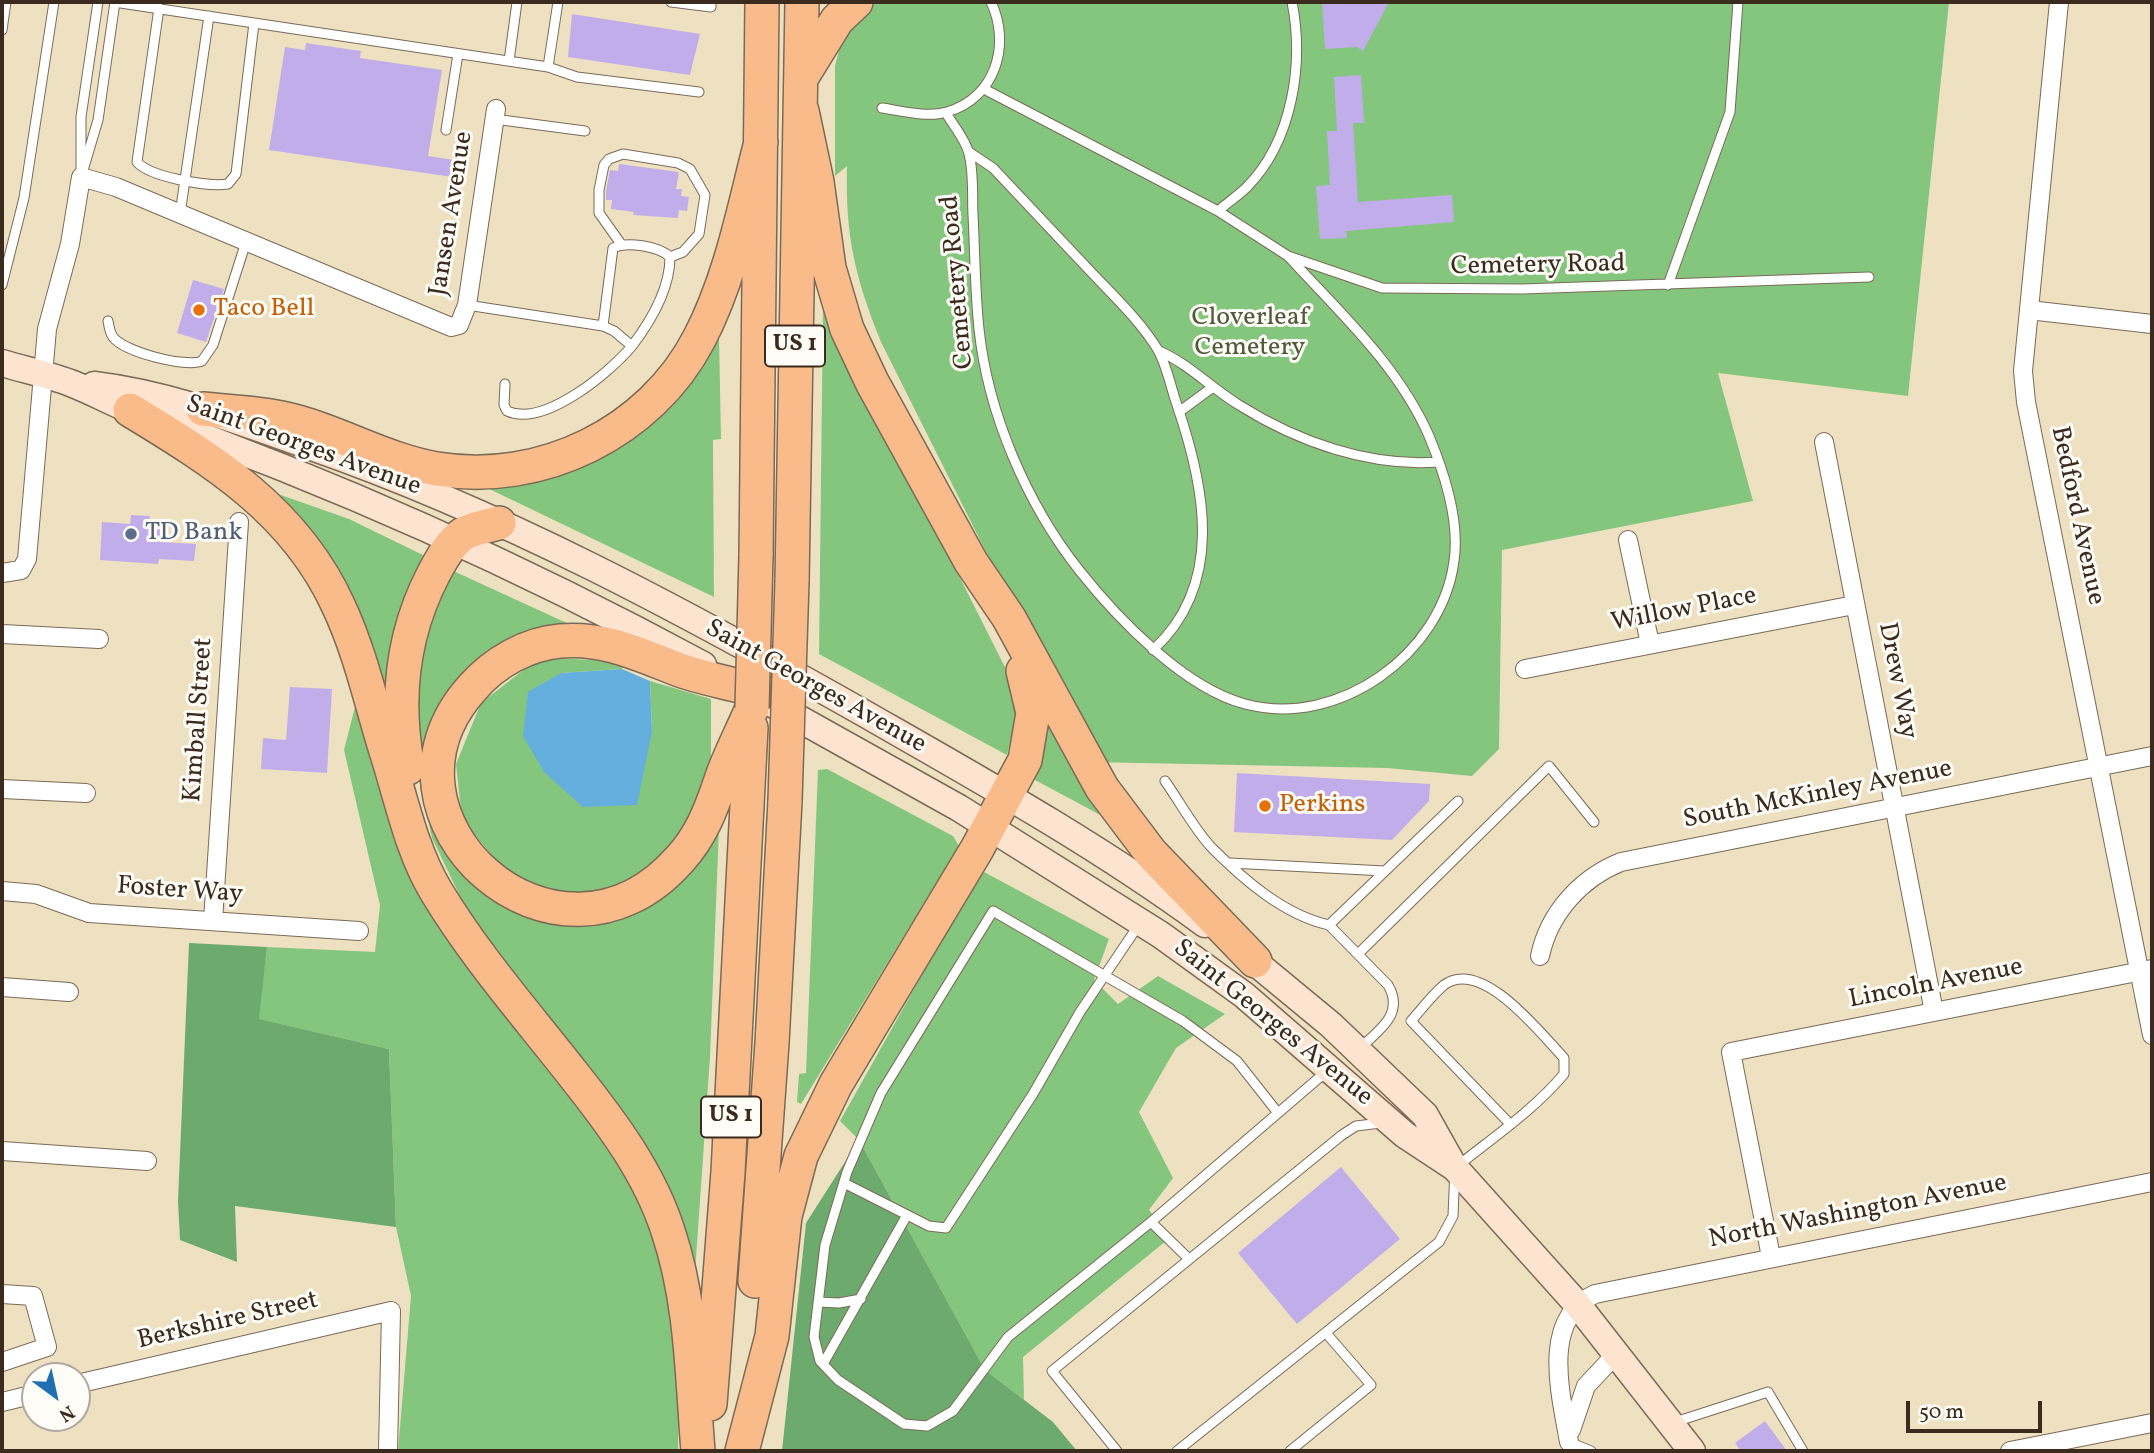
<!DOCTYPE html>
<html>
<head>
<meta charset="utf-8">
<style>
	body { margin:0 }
	#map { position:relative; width:2154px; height:1453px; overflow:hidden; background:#eee1c1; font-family:Vollkorn,serif }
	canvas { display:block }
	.frame { position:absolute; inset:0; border:4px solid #3b2a1e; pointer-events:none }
	.north { position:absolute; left:21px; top:1362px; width:70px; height:70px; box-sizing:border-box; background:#fdfcf7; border:2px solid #afa8a0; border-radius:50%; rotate:147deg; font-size:19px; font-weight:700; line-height:28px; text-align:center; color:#3b2a1e }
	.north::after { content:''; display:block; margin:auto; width:24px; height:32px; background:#1f6fb2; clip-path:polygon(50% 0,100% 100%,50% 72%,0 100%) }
	.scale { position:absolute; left:1906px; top:1401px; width:136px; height:32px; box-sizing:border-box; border:4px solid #3b2a1e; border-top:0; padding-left:9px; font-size:21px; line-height:24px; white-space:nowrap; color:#3b2a1e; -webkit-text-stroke:5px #fdfcf7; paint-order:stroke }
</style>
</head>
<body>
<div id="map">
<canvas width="2154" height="1453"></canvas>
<div class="frame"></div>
<div class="north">N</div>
<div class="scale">50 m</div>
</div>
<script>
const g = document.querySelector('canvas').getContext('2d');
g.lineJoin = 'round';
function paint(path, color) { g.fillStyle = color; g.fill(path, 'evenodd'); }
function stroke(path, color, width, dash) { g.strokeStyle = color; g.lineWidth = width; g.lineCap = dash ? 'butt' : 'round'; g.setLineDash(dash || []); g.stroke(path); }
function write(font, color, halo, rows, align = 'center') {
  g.font = font + ' Vollkorn,serif'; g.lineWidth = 6; g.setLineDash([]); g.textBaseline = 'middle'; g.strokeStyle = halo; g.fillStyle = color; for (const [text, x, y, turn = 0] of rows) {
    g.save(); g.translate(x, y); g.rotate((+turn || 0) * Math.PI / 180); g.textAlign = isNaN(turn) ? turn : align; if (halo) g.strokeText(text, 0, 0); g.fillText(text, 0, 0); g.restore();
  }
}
paint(new Path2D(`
	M851,2H1949L1908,396L1718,373L1753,501L1502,550L1499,749L1472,776L1387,768L1091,762L881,342C855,277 845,236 847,166L835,176V66Z
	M823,306L1015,687L1018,707L1007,755L819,654Z
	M715,337H719L721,439L713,440L714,597L483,486L548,473Z
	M278,494L349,519L427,557L393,738L337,572Z
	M449,569L569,624V630L484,661L436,814L564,919L719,828L710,1057L694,1287L673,1212L470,917L432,838L417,768L416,659Z
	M540,657L624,662L622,669L561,673L652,732L650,681L711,699V777L671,854L621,888L559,897L514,881L462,820L456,764L481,703Z
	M355,707L446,933L622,1160L663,1241L680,1343L678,1451H398L411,1296L396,1227L389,1049L258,1019L267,947L375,952L380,905L344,750Z
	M1048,714L1106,818L1035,780Z
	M827,769L953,836L959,846L801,1104L797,1102L799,1074L806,1073L818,770Z
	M984,872L1109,939L1094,980L1118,1004L1158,976L1225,1014L1176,1048L1139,1112L1173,1178L1149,1210L1171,1237L1023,1357L1024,1400L985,1370L859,1140L840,1121L954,918Z`), '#85c67e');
paint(new Path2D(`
	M189,943L267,947L259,1019L389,1049L396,1227L235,1206L237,1262L180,1240L178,1201Z
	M859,1140L985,1370L1053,1422L1077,1451H782L806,1223Z`), '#6cab6d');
paint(new Path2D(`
	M622,669L650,681L652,732L637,805L583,807L544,772L523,736L528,692L561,673Z`), '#64afdd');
paint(new Path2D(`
	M1322,2H1389L1363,51L1357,47L1325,49Z
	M572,14L700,34L690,75L568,57Z
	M306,43L361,51L360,58L442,70L428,156L454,160L452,177L269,150L285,47L305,50Z
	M1361,75L1364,123H1353L1358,202L1452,195L1454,222L1346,231L1347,238L1320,239L1316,186L1330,185L1327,131H1337L1334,77Z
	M619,164L679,172L676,189H682L681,196L689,197L687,211L679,210L678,218L633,215L634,212L611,209L612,200H606V191L610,170L618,171Z
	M193,280L224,289L206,342L177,333Z
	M131,515L150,516L149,525L161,526L160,542L196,544L194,561L159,559L158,564L100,560L102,522L130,524Z
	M290,687L332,689L327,773L261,769L263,738L286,740Z
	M1237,773L1430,784L1429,801L1392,840L1234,832Z
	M1341,1167L1400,1239L1297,1324L1238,1253Z
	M1765,1421L1787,1451H1741L1735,1443Z`), '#c2adeb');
const lane = new Path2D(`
	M114,2L548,67L577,77L699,92
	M671,2L711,7V2
	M159,8L137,162C150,177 207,187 228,184L236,174L254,23
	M2,30L6,2
	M509,61L517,2
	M548,67L558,2
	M984,89L1218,211L1288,256L1382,288L1522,289L1869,277
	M882,108C902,111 927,118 947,112C996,98 1011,44 991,2
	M946,113C953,125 966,140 969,154C974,173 972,196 973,215C975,253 975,291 979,329C988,414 1027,504 1079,570C1117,618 1184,688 1245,704C1338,729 1442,654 1454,561C1460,521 1444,472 1429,436C1398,365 1339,312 1288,256
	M494,119L585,131
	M446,130L458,54
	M969,152L993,168C1026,203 1059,238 1092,273C1115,297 1141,322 1158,350C1167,366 1171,388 1177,405C1205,487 1225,584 1153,650
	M81,170V117L98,2
	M81,177L98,120L115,2
	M1218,211C1227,203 1239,195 1247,187C1293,140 1304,63 1292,2
	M180,214L209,16
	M621,244L599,213V190L604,165L609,159L623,154L678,163L690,169L705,195L699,234L683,252L670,257
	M2,285L24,198L54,2
	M1668,285L1730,112L1738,2
	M467,305L603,326L614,331L632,346C651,321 670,290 670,257C659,246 626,241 613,248L603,326
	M108,321C109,327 110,333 113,337C124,352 186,368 202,361L213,345L246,242
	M1159,351C1189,364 1211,388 1239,405C1298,442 1369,467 1438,462
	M505,384L504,405L507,411C544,428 610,372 632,346
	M1179,412L1213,387
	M1165,781C1180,802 1194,829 1212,848C1244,880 1284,915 1329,925
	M1230,863L1385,871
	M1358,954L1549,766L1594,822
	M1359,1049C1379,1030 1405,1014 1388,985L1329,925L1458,801
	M844,1183L929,1226L946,1228L1033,1094L1080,1012L1140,923
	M1151,1222L1008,1337L953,1411L927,1426L904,1424L838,1380L820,1361L814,1337L825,1245L847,1172L881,1093L993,911L1183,1021L1237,1061L1278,1113
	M1189,1259L1151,1222L1327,1071
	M818,1302L839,1303L861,1299
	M823,1364L907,1215
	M1672,1423L1768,1392L1803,1451
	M1569,1442L1591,1451
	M1117,1451L1052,1371L1342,1135L1356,1126L1381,1123
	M1177,1451L1439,1242L1453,1216L1455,1168C1491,1139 1534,1110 1564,1074V1058C1541,1034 1482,957 1444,985C1432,995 1421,1010 1411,1021L1510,1124
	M1290,1451L1371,1385L1326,1333`);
const street = new Path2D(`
	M2059,2L2023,371L2026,402L2152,1035
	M2029,310L2152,324
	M1824,442L1934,1012
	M1628,540L1650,644
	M2,573L21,570L27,559L47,329L70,244L81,177L116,187L451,327L459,325L467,305L496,109
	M2,634L99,639
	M1525,669L1854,605
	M2,789L86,793
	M2,891L36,894L89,913L359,931
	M213,921L239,522
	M1540,956C1549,913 1581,878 1621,862L2152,756
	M2,987L69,992
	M2,1151L147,1161
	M1771,1257L1731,1052L2152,969
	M2,1294L33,1296L47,1347L2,1362
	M77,1384L391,1311L388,1451
	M2,1402L35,1394
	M1571,1430L1586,1386L1617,1353
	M1569,1442C1561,1395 1540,1319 1595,1294L2152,1182
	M2010,1451L2152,1423`);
const secondary = new Path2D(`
	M2,363C25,370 51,375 73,384C96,393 118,406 141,414C335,483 522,567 703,665
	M94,385C169,394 239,421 309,446C502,513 683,611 860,711C977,778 1096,844 1205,924
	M737,684L959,808L1161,935L1244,995L1405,1135L1455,1168L1577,1304L1692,1451
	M1239,949L1331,1025L1425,1115L1452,1163`);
const highway = new Path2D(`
	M803,75L837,20L856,2
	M802,111L817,182L829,268L847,329L872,382L971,562L1009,618L1102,788L1151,853L1255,961
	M203,409C229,412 256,412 281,418C335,429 383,460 437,469C541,486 650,433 699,339C731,278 744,208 761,142
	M130,410C214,461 295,511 338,605C360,651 371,703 386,751C401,797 411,850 436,891C475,956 526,1014 573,1074C611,1122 649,1172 668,1231C692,1302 692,1378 698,1451
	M756,556L762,2
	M792,581L802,2
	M743,687C721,681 698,677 677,669C638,654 603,637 560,641C527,644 495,662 473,687C355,816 557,999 680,859C701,836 711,810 721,780C729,756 742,732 752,708
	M408,768C395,700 402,634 434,573C441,560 450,543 463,534C474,528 487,526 499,523
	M755,1281L772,1043L785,801
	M710,1404L728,1172L751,728
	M742,1451L772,1336L785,1216L801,1156L836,1084L977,849L1025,760L1033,713L1023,671`);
stroke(lane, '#7a6a57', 11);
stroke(street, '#7a6a57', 20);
stroke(secondary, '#7a6a57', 29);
stroke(highway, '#7a6a57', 36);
stroke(lane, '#fff', 9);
stroke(street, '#fff', 18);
stroke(secondary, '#fde4d1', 26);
stroke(highway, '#fabb8b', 33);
const highwayBridge = new Path2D(`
	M752,708L756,556
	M785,801L792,581`);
stroke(highwayBridge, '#7a6a57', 36, []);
stroke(highwayBridge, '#fabb8b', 33);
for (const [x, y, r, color] of [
	[199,310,7,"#e8710a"],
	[131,534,7,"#5c6f8a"],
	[1265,806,7,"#e8710a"]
]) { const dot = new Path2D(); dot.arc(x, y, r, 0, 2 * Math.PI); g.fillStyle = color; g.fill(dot); stroke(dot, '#fdfcf7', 2.5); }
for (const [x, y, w] of [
	[795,346,60],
	[731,1117,60]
]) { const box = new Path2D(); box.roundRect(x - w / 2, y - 20.5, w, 41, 5); g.fillStyle = '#fdfcf7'; g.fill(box); stroke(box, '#3b2a1e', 2); }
write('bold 24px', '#3b2a1e', null, [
	["US 1",795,346],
	["US 1",731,1117]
]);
write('26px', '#3b2a1e', '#fdfcf7', [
	["Jansen Avenue",453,214,-81],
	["Cemetery Road",1538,267,-1],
	["Cemetery Road",959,282,-95],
	["Saint Georges Avenue",303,447,20],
	["Bedford Avenue",2076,516,78],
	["Willow Place",1684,611,-11],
	["Drew Way",1896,681,79],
	["Saint Georges Avenue",815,688,29],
	["Kimball Street",200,720,-86],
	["South McKinley Avenue",1818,796,-11],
	["Foster Way",180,892,4],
	["Lincoln Avenue",1936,985,-11],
	["Saint Georges Avenue",1272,1024,39],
	["North Washington Avenue",1858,1213,-11],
	["Berkshire Street",228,1322,-13]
]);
write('26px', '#c56008', '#fdfcf7', [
	["Taco Bell",213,310],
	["Perkins",1279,806]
], 'left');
write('26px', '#51593b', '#fdfcf7', [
	["Cloverleaf",1250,319],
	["Cemetery",1250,349]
]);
write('26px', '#4e5e75', '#fdfcf7', [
	["TD Bank",145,534]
], 'left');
</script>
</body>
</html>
